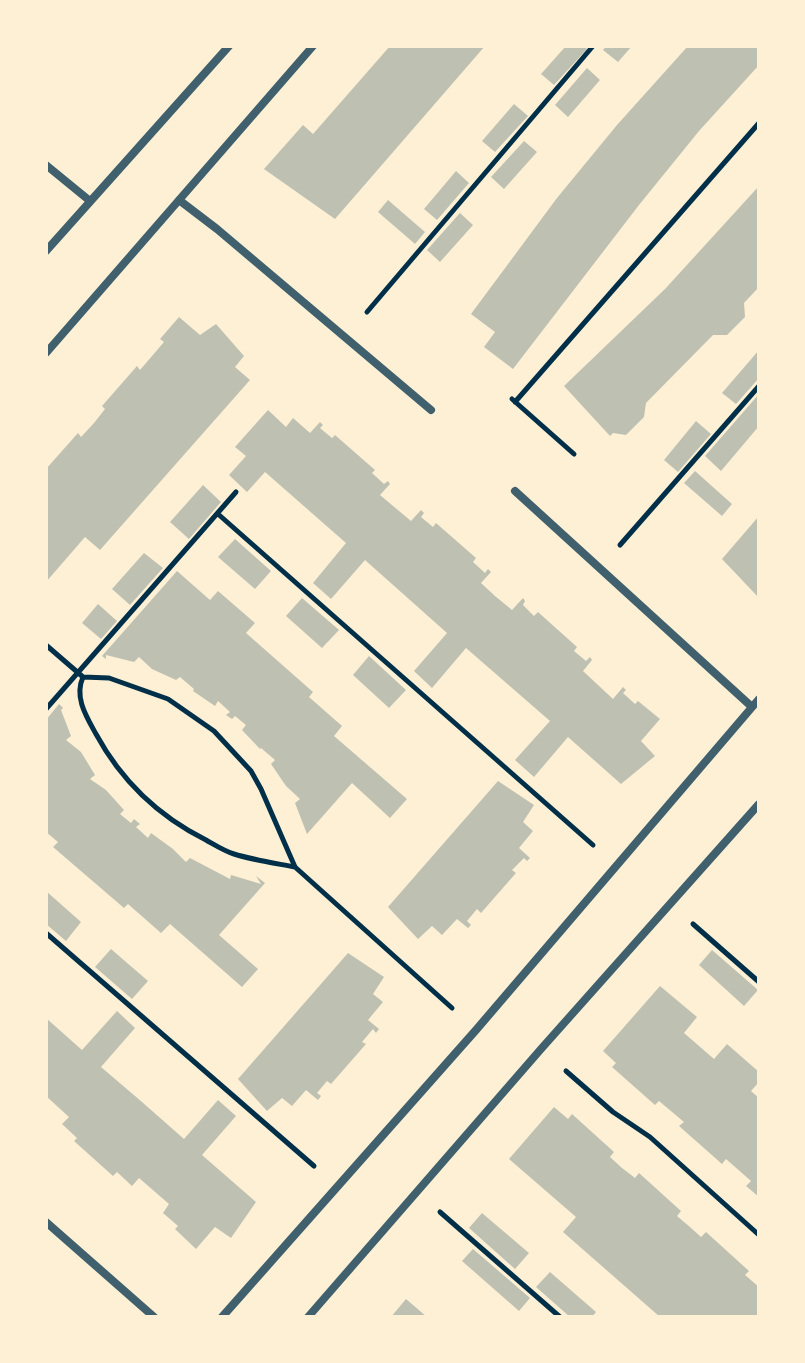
<!DOCTYPE html>
<html>
<head>
<meta charset="utf-8">
<style>
	body { margin:0 }
	#map { position:relative; width:805px; height:1363px; overflow:hidden; background:#fdf0d5; font-family:Arial,sans-serif }
	canvas { display:block }
	.frame { position:absolute; inset:0; border:48px solid #fdf0d5; pointer-events:none }
</style>
</head>
<body>
<div id="map">
<canvas width="805" height="1363"></canvas>
<div class="frame"></div>
</div>
<script>
const g = document.querySelector('canvas').getContext('2d');
g.lineJoin = 'round';
function paint(path, color) { g.fillStyle = color; g.fill(path, 'evenodd'); }
function stroke(path, color, width, dash) { g.strokeStyle = color; g.lineWidth = width; g.lineCap = dash ? 'butt' : 'round'; g.setLineDash(dash || []); g.stroke(path); }
paint(new Path2D(`
	M390,46H485L335,219L264,169L303,125L313,134Z
	M566,46H584L587,49L554,85L541,74Z
	M606,46H632L618,62L603,50Z
	M688,46H759V65L699,131L639,205L513,369L484,347L495,332L471,314L557,198L617,125Z
	M587,68L600,80L568,117L555,105Z
	M514,104L528,116L495,152L482,141Z
	M524,141L537,152L504,189L491,177Z
	M456,171L469,183L437,220L424,209Z
	M759,186V287L744,303L745,317L727,335H713L646,403L644,417L626,435L613,433L610,436L564,386L665,289Z
	M388,200L425,232L415,244L378,212Z
	M460,213L473,225L440,262L427,250Z
	M179,317L200,335L216,324L244,356L235,367L250,380L100,550L85,537L46,582V469L78,433L81,437L94,423L105,409L102,406L137,366L140,370L164,342L160,339Z
	M759,350V378L736,404L722,393Z
	M759,394V426L721,471L705,456Z
	M268,410L286,427L293,418L310,433L320,422L323,425L320,428L332,438L335,435L375,470L372,473L384,484L388,481L390,484L380,495L411,521L421,510L424,513L421,517L433,527L436,523L476,558L473,562L485,573L488,569L491,572L481,583L495,596L512,610L523,598L525,601L523,605L534,616L538,612L577,647L574,651L586,661L590,657L592,660L583,671L613,699L623,687L626,690L623,693L635,704L638,701L660,719L641,741L655,756L621,784L568,737L534,777L515,760L550,721L466,648L432,688L414,671L447,633L365,560L331,599L313,583L346,543L265,472L247,492L229,475L246,456L235,447Z
	M696,421L711,434L678,472L664,460Z
	M695,471L732,504L722,516L684,483Z
	M203,485L221,502L189,539L170,522Z
	M759,516V598L722,559Z
	M235,539L271,571L255,589L218,557Z
	M144,553L163,568L130,605L112,589Z
	M177,571L210,600L218,591L255,623L246,633L313,692L309,697L342,726L334,736L407,799L390,818L352,783L307,834L295,803L300,799L286,786L271,764L275,760L261,748L260,749L242,730L246,725L235,716L232,719L226,715L230,712L218,701L215,706L193,691L194,689L180,677L176,680L152,669L139,657L134,662L106,655V659L102,656Z
	M302,598L339,630L322,648L286,616Z
	M98,604L117,621L101,639L82,623Z
	M369,656L406,690L389,708L353,675Z
	M59,704L63,708L61,710L71,736L66,740L81,752L95,775L90,779L106,790L124,810L120,814L131,823L134,819L140,824L136,827L148,838L151,833L173,849L186,862L190,858L230,879L231,875L261,884L256,876L265,883L219,935L258,969L242,987L170,924L161,933L128,904L124,908L53,847L58,842L46,832V720Z
	M498,781L534,805L523,822L533,831L519,848L530,858L527,861L524,858L512,870L516,873L481,913L477,909L467,921L471,925L468,928L457,919L442,935L432,926L418,939L388,907Z
	M46,891L81,922L66,941L46,924Z
	M111,949L148,981L132,999L95,967Z
	M712,950L758,990L744,1006L699,965Z
	M348,953L384,977L373,994L383,1002L368,1020L379,1029L376,1033L373,1029L362,1042L366,1044L331,1084L327,1081L317,1093L321,1096L318,1100L306,1090L292,1106L282,1098L267,1111L238,1079Z
	M660,986L697,1017L684,1033L714,1059L727,1044L759,1072V1082L751,1091L759,1098V1197L746,1186L751,1181L726,1159L722,1164L679,1126L684,1122L659,1101L655,1105L612,1067L616,1063L603,1051Z
	M117,1011L135,1028L101,1067L142,1102L184,1139L218,1100L236,1116L202,1155L256,1202L231,1238L215,1227L196,1249L175,1229L178,1226L163,1213L169,1204L139,1178L132,1186L117,1172L113,1176L74,1141L77,1138L62,1124L69,1117L46,1096V1018L82,1050Z
	M554,1107L568,1119L572,1114L614,1152L610,1157L622,1168L635,1178L639,1173L681,1211L677,1216L690,1227L701,1237L706,1232L749,1271L745,1275L759,1287V1317H660L563,1232L576,1217L509,1159Z
	M482,1213L529,1253L515,1269L469,1228Z
	M473,1249L530,1298L519,1311L462,1261Z
	M550,1272L596,1312L592,1317H570L536,1287Z
	M406,1299L427,1317H391Z`), '#bec0b2');
stroke(new Path2D(`
	M367,312L593,46
	M512,399L574,454
	M515,402L759,123
	M218,514L593,845
	M620,545L759,386
	M46,645L83,677L109,678L168,699L214,731L251,771L261,789L295,867L452,1008
	M83,677C74,697 86,716 96,734C122,782 158,816 206,840C215,845 224,851 234,854C253,860 274,863 295,867
	M46,709L236,492
	M693,924L759,982
	M46,933L314,1166
	M566,1071L613,1112L650,1137L759,1235
	M440,1212L560,1317`), '#003049', 5);
stroke(new Path2D(`
	M46,165L90,201
	M179,200L217,229L431,410
	M46,251L229,46
	M46,353L313,46
	M515,491L752,707
	M46,1222L154,1317
	M222,1317L476,1030L759,699
	M308,1317L541,1049L759,804`), '#3f606c', 8);
</script>
</body>
</html>
